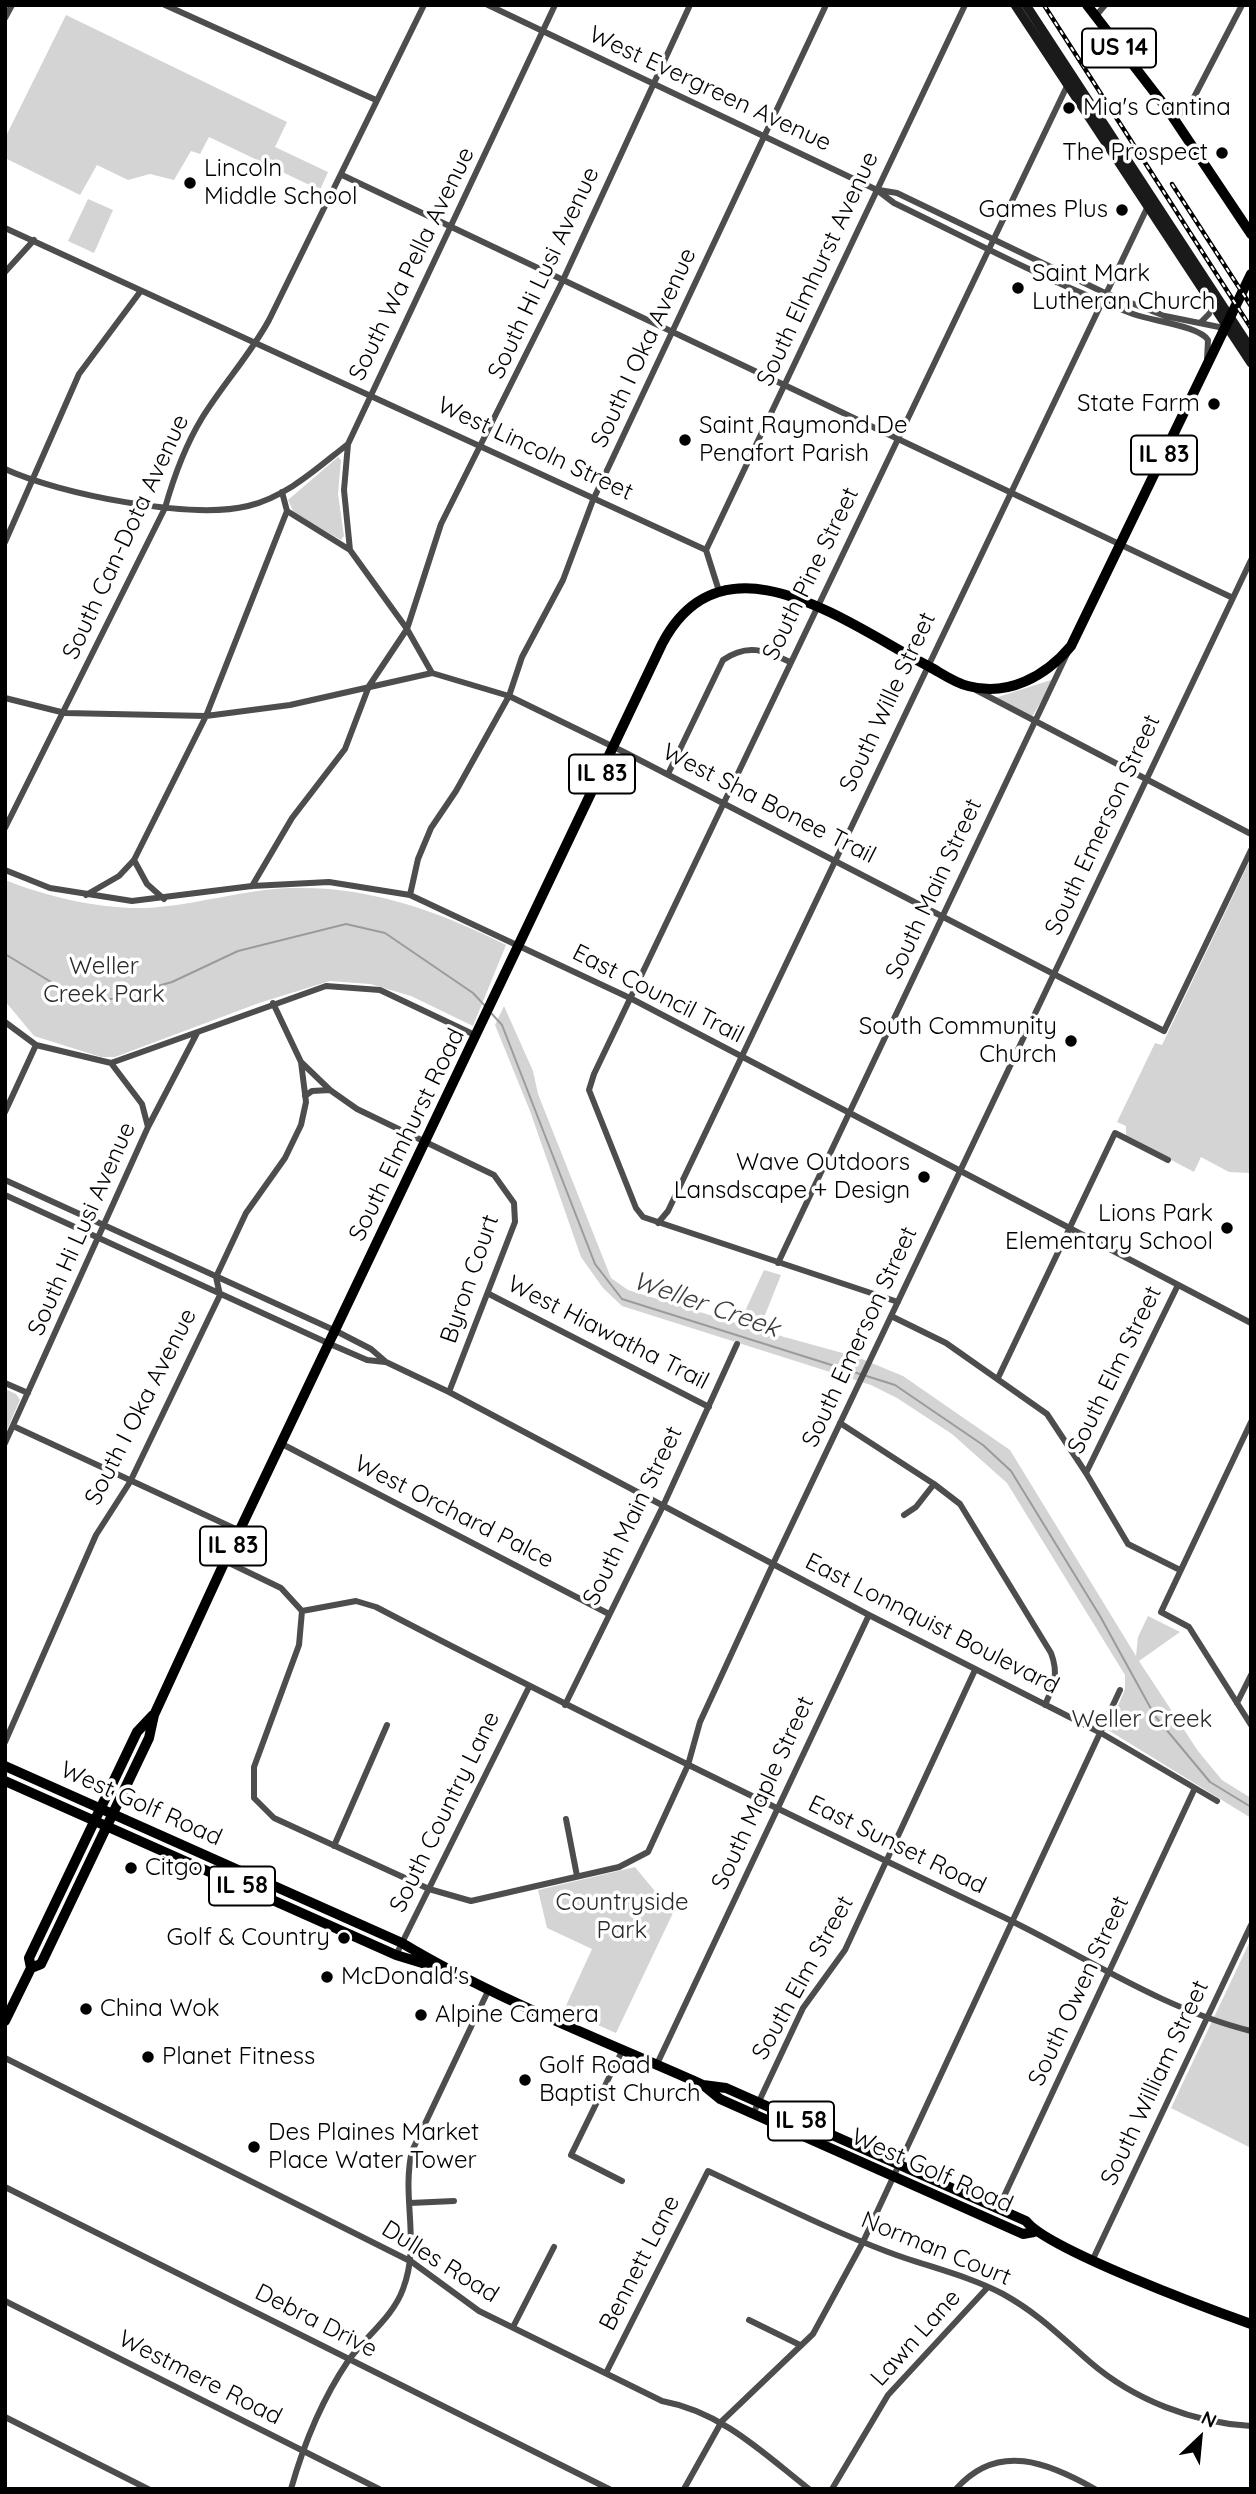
<!DOCTYPE html>
<html>
<head>
<meta charset="utf-8">
<style>
	body { margin:0 }
	#map { position:relative; width:1256px; height:2494px; overflow:hidden; background:#fff; font-family:Quicksand,sans-serif }
	canvas { display:block }
	.frame { position:absolute; inset:0; border:7px solid #000; pointer-events:none }
	.north { position:absolute; left:1165px; top:2403px; width:70px; height:70px; -webkit-text-stroke:5px #fff; paint-order:stroke; rotate:26deg; font-size:19px; font-weight:700; line-height:28px; text-align:center; color:#000 }
	.north::after { content:''; display:block; margin:auto; width:24px; height:32px; background:#000; clip-path:polygon(50% 0,100% 100%,50% 72%,0 100%) }
</style>
</head>
<body>
<div id="map">
<canvas width="1256" height="2494"></canvas>
<div class="frame"></div>
<div class="north">N</div>
</div>
<script>
const g = document.querySelector('canvas').getContext('2d');
g.lineJoin = 'round';
function paint(path, color) { g.fillStyle = color; g.fill(path, 'evenodd'); }
function stroke(path, color, width, dash) { g.strokeStyle = color; g.lineWidth = width; g.lineCap = dash ? 'butt' : 'round'; g.setLineDash(dash || []); g.stroke(path); }
function write(font, color, halo, rows, align = 'center') {
  g.font = font + ' Quicksand,sans-serif'; g.lineWidth = 7; g.setLineDash([]); g.textBaseline = 'middle'; g.strokeStyle = halo; g.fillStyle = color; for (const [text, x, y, turn = 0] of rows) {
    g.save(); g.translate(x, y); g.rotate((+turn || 0) * Math.PI / 180); g.textAlign = isNaN(turn) ? turn : align; if (halo) g.strokeText(text, 0, 0); g.fillText(text, 0, 0); g.restore();
  }
}
paint(new Path2D(`
	M66,15L287,122L275,147L328,172L320,190L209,137L200,154L191,151L174,180L150,174L128,180L97,165L80,195L5,158V138Z
	M88,199L113,210L94,253L68,241Z
	M338,457L341,460L338,494L344,536L341,540L294,513L288,500Z
	M1054,679L1032,717L995,698Z
	M1251,858V1173L1229,1172L1201,1157L1194,1172L1126,1136V1126L1117,1122L1155,1043L1162,1045Z
	M5,880C48,897 99,909 145,908C194,906 243,889 293,888C369,886 439,911 506,945L473,1026L411,996L370,984L330,981L259,1003L115,1057H101L34,1036L5,1001Z
	M504,1006L533,1071L538,1094L611,1278L628,1290L739,1324L764,1270L781,1275L759,1330L857,1357L903,1376L1010,1450L1136,1656L1138,1637L1148,1616L1180,1632L1139,1661L1198,1751L1222,1780L1251,1798V1818L1108,1730L1125,1689V1675L1007,1483L952,1434L897,1398L871,1385L622,1306L603,1288L581,1257L530,1111L495,1025Z
	M5,1389L16,1394L20,1400L5,1434Z
	M635,1867L673,1913L616,2033L564,2010L592,1949L547,1928L538,1890Z
	M1251,1939V2148L1171,2108Z`), '#d4d4d4');
stroke(new Path2D(`
	M5,954L74,996L112,999L172,982L238,951L346,924L385,933L473,993L486,1007
	M492,1014L502,1025L595,1264L622,1299L895,1385L983,1445L1011,1471L1100,1616L1155,1716L1210,1782L1251,1807`), '#9b9b9b', 2);
stroke(new Path2D(`
	M165,5L376,100
	M488,5L877,190L894,203C973,241 1051,283 1133,314C1152,321 1199,326 1208,340L1207,360
	M1095,17L1105,5
	M5,18L12,5
	M1174,119L1191,103L1242,5
	M342,175L1233,598
	M879,190L897,193L1105,293L1165,316L1224,328
	M5,228L706,550L719,591
	M5,272L34,240
	M1200,323L1209,314L1211,304
	M5,469C59,494 191,520 248,506C288,496 317,468 348,444
	M282,492L287,511L350,550L407,629L432,673
	M5,542L79,374L140,292
	M350,550L344,490L348,444L555,5
	M706,550L965,5
	M976,690L1251,834
	M5,698L65,713L206,716L290,705L432,673L509,696L624,752L1164,1031L1251,850
	M668,774L723,660C747,643 765,650 790,662
	M5,828L165,508C174,476 185,446 202,418C223,384 250,355 269,320L424,5
	M134,860L147,884L164,899
	M5,870L50,888L132,901L252,886L329,882L410,895L632,999L1251,1323
	M252,886L292,818L345,749L369,686L407,629L441,524L563,280L690,5
	M86,895L119,876L134,860L206,716L287,511
	M410,895L418,859L431,828L456,791L509,696L522,657L563,580L593,500L826,5
	M273,1003L301,1062L330,1090L357,1109L494,1175L514,1203L515,1222L449,1392
	M5,1022L36,1045L111,1063L142,1104L148,1127
	M111,1063L326,986L380,990L477,1036
	M305,1096L312,1091L330,1090
	M5,1112L36,1045
	M5,1180L336,1331L371,1349L386,1362L449,1392L869,1615L1101,1733L1217,1801
	M5,1195L330,1344L367,1360L385,1362
	M658,1223L668,1211L1148,206
	M778,1263L1067,654
	M489,1294L709,1407
	M898,1302L643,1217L636,1208L589,1090L594,1074L1068,84
	M891,1316L946,1343L1047,1414L1086,1473L1128,1544L1180,1570
	M998,1378L1115,1133L1168,1160
	M5,1383L28,1393
	M1251,1422L1161,1612L1189,1627L1251,1725
	M840,1423L934,1484L960,1504L1051,1653C1059,1674 1054,1685 1045,1705
	M13,1426L240,1531
	M5,1443L148,1127L197,1033
	M282,1444L609,1614
	M1086,1473L1178,1285
	M904,1515L916,1507L934,1484
	M225,1561L281,1588L302,1611
	M302,1611L299,1645L254,1767V1798L274,1818L429,1889L471,1901L619,1867L648,1852L688,1765L700,1722L773,1564L1251,560
	M302,1611L356,1601L376,1607C581,1714 789,1815 997,1914C1080,1953 1161,2009 1251,2031
	M1237,1703L1251,1675
	M565,1705L663,1506L737,1344
	M5,1742L96,1535L130,1482L220,1295L216,1277L246,1213L285,1158L301,1125L306,1102L301,1062
	M566,1819L577,1876
	M334,1846L387,1725
	M396,1955L529,1687
	M5,2058L412,2262L479,2311L662,2401C722,2412 763,2453 809,2489
	M657,2064L869,1615
	M753,2114L803,2008L845,1950L975,1670
	M622,2181L571,2155L623,2049
	M5,2187L609,2489
	M410,2203L454,2201
	M998,2209L1194,1790
	M1093,2259L1251,1925
	M5,2301L379,2489
	M749,2320L800,2345
	M513,2327L554,2247
	M606,2373L708,2171C768,2199 827,2229 888,2252C925,2266 967,2275 1003,2294C1039,2314 1060,2336 1090,2362C1134,2400 1194,2423 1251,2426
	M5,2417L148,2489
	M291,2489C304,2443 321,2401 348,2361C365,2337 393,2317 403,2289C421,2242 401,2198 412,2151L489,1989
	M684,2489L722,2421L813,2334L863,2242L1120,1690
	M832,2489L888,2395L988,2287
	M956,2489C998,2441 1049,2463 1095,2489`), '#4d4d4d', 6);
stroke(new Path2D(`
	M1015,5L1251,363
	M1026,5L1251,349`), '#1a1a1a', 9);
stroke(new Path2D(`
	M1087,5L1168,110L1251,234
	M5,1766L402,1943C497,2000 602,2040 703,2085L726,2088L1026,2221C1047,2249 1209,2309 1251,2324
	M5,1781L396,1955L432,1966
	M31,1968L41,1964L149,1738L154,1715L225,1561L662,644C724,526 850,626 930,667C941,673 955,683 968,686C1008,697 1046,676 1071,646L1251,274
	M5,2021L31,1968L29,1958L137,1732L153,1715
	M703,2085L720,2099L1023,2234L1034,2232`), '#000', 10);
const rail = new Path2D(`
	M1044,5L1251,328
	M1172,184L1251,306`);
stroke(rail, '#000', 4.5);
stroke(rail, '#fff', 2, [5]);
for (const [x, y, r, color] of [
	[1069,108,7,"#000"],
	[1222,153,7,"#000"],
	[190,183,7,"#000"],
	[1122,210,7,"#000"],
	[1018,288,7,"#000"],
	[1214,404,7,"#000"],
	[685,440,7,"#000"],
	[1071,1041,7,"#000"],
	[924,1177,7,"#000"],
	[1227,1228,7,"#000"],
	[131,1868,7,"#000"],
	[344,1938,7,"#000"],
	[327,1977,7,"#000"],
	[86,2009,7,"#000"],
	[421,2015,7,"#000"],
	[148,2057,7,"#000"],
	[525,2080,7,"#000"],
	[254,2147,7,"#000"]
]) { const dot = new Path2D(); dot.arc(x, y, r, 0, 2 * Math.PI); g.fillStyle = color; g.fill(dot); stroke(dot, '#fff', 2.5); }
for (const [x, y, w] of [
	[1119,48,74],
	[1164,455,66],
	[602,774,66],
	[233,1546,66],
	[242,1886,66],
	[801,2121,66]
]) { const box = new Path2D(); box.roundRect(x - w / 2, y - 19.5, w, 39, 5); g.fillStyle = '#fff'; g.fill(box); stroke(box, '#000', 2); }
write('bold 23px', '#000', null, [
	["US 14",1119,48],
	["IL 83",1164,455],
	["IL 83",602,774],
	["IL 83",233,1546],
	["IL 58",242,1886],
	["IL 58",801,2121]
]);
write('24px', '#000', '#fff', [
	["West Evergreen Avenue",710,89,25],
	["South Wa Pella Avenue",412,264,-64],
	["South Elmhurst Avenue",818,269,-65],
	["South Hi Lusi Avenue",544,273,-65],
	["South I Oka Avenue",644,348,-65],
	["West Lincoln Street",535,449,25],
	["South Can-Dota Avenue",126,537,-65],
	["South Pine Street",811,574,-64],
	["South Wille Street",888,702,-65],
	["West Sha Bonee Trail",769,804,27],
	["South Emerson Street",1103,825,-65],
	["South Main Street",934,889,-65],
	["East Council Trail",658,994,27],
	["South Elmhurst Road",407,1135,-64],
	["South Hi Lusi Avenue",82,1229,-66],
	["Byron Court",470,1279,-71],
	["West Hiawatha Trail",608,1333,27],
	["South Emerson Street",860,1337,-65],
	["South Elm Street",1115,1370,-64],
	["South I Oka Avenue",141,1407,-63],
	["West Orchard Palce",454,1512,27],
	["South Main Street",633,1516,-64],
	["East Lonnquist Boulevard",932,1624,27],
	["South Maple Street",763,1793,-65],
	["West Golf Road",141,1804,24],
	["South Country Lane",445,1812,-64],
	["East Sunset Road",897,1845,26],
	["South Elm Street",803,1978,-61],
	["South Owen Street",1079,1991,-65],
	["South William Street",1155,2083,-65],
	["West Golf Road",932,2171,24],
	["Norman Court",936,2249,22],
	["Dulles Road",440,2262,32],
	["Bennett Lane",640,2263,-63],
	["Debra Drive",316,2321,27],
	["Lawn Lane",916,2338,-48],
	["Westmere Road",200,2378,27]
]);
write('24px', '#000', '#fff', [
	["Mia's Cantina",1083,108],
	["The Prospect",1208,153,"right"],
	["Lincoln",204,169],
	["Middle School",204,197],
	["Games Plus",1108,210,"right"],
	["Saint Mark",1032,274],
	["Lutheran Church",1032,302],
	["State Farm",1200,404,"right"],
	["Saint Raymond De",699,426],
	["Penafort Parish",699,454],
	["South Community",1057,1027,"right"],
	["Church",1057,1055,"right"],
	["Wave Outdoors",910,1163,"right"],
	["Lansdscape + Design",910,1191,"right"],
	["Lions Park",1213,1214,"right"],
	["Elementary School",1213,1242,"right"],
	["Citgo",145,1868],
	["Golf & Country",330,1938,"right"],
	["McDonald's",341,1977],
	["China Wok",100,2009],
	["Alpine Camera",435,2015],
	["Planet Fitness",162,2057],
	["Golf Road",539,2066],
	["Baptist Church",539,2094],
	["Des Plaines Market",268,2133],
	["Place Water Tower",268,2161]
], 'left');
write('24px', '#2b2b2b', '#fff', [
	["Weller",104,967],
	["Creek Park",104,995],
	["Weller Creek",1142,1720],
	["Countryside",622,1903],
	["Park",622,1931]
]);
write('italic 26px', '#3c3c3c', '#fff', [
	["Weller Creek",706,1305,19]
]);
</script>
</body>
</html>
